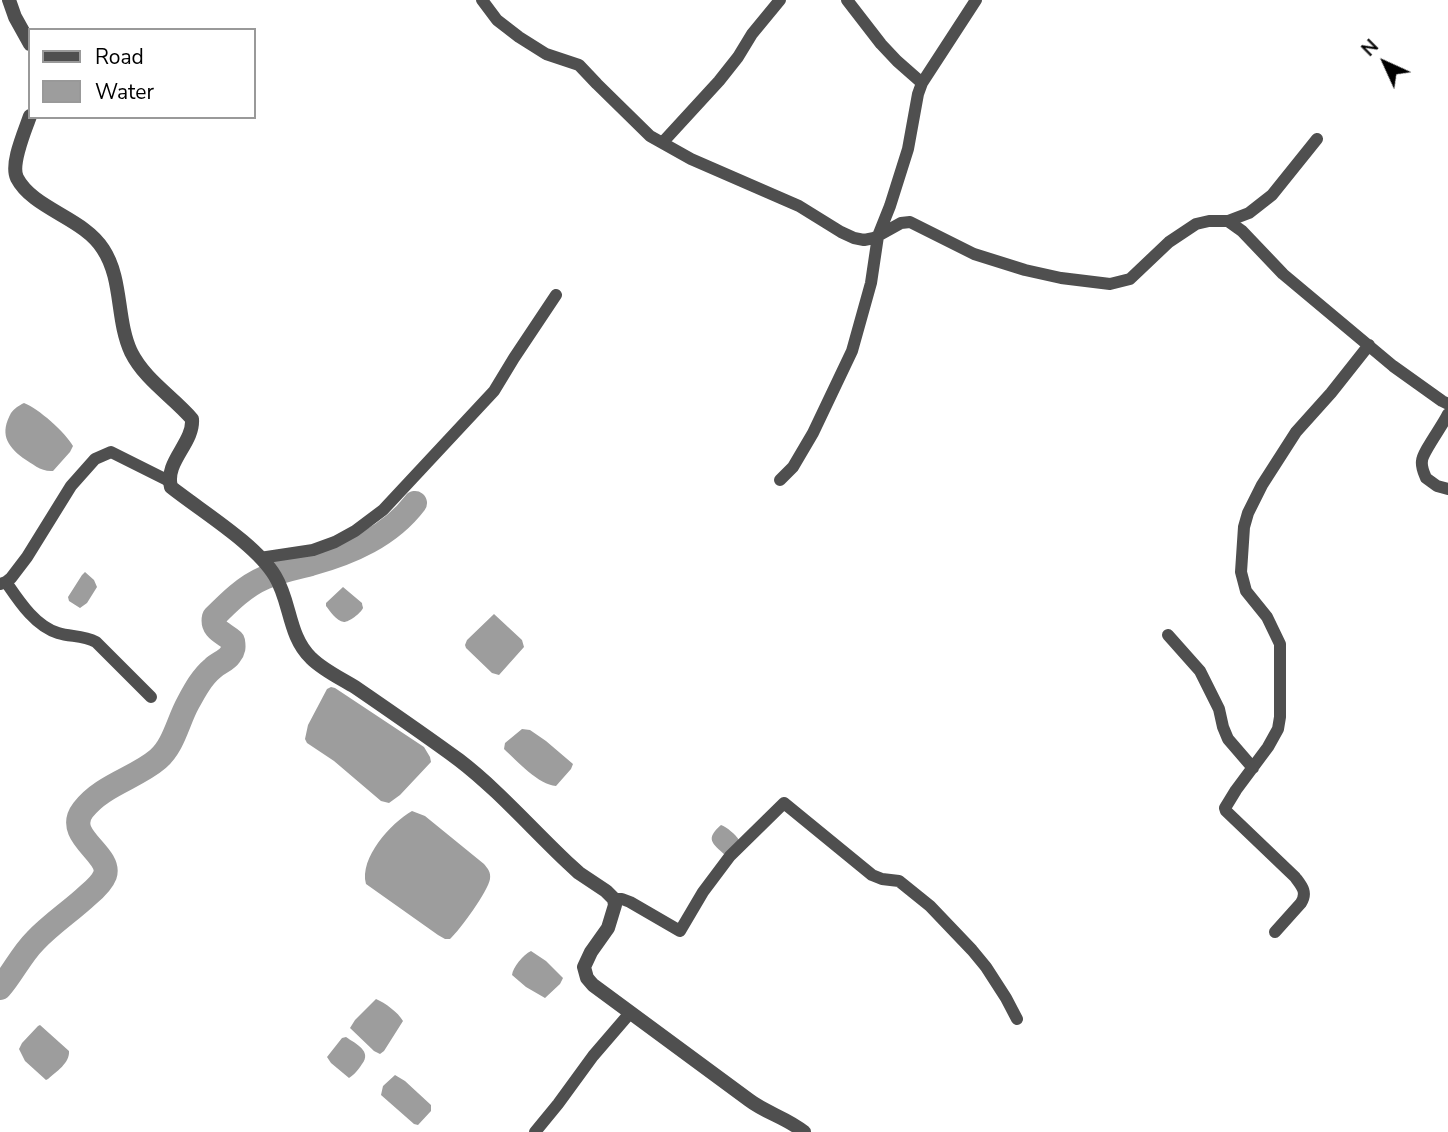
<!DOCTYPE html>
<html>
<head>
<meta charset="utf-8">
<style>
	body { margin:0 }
	#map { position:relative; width:1448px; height:1132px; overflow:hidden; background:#fff; font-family:"Nunito Sans",sans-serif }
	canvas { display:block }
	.legend { position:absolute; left:28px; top:28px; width:228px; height:91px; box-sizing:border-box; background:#fff; border:2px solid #999; margin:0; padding:9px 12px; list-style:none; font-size:21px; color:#000 }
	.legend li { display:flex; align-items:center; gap:14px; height:35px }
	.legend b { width:35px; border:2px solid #999 }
	.north { position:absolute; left:1350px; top:28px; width:70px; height:70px; -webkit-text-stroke:5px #fff; paint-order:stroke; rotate:315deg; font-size:19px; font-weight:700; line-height:28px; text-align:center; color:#000 }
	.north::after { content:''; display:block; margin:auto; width:24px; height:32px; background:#000; clip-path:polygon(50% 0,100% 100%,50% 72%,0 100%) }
</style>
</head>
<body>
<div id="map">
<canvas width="1448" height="1132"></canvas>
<ul class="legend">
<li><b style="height:9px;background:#4f4f4f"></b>Road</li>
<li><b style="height:19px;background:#9d9d9d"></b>Water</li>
</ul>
<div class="north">N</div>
</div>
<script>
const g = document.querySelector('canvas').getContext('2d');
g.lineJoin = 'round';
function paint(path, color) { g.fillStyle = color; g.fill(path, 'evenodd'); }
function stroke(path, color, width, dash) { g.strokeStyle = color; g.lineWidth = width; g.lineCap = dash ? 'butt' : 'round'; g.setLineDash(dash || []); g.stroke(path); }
paint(new Path2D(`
	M24,403C38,408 66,433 73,446L70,452L53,471C41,472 33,464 23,458C6,445 0,433 11,413C15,408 18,406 24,403Z
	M85,572L94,580L97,587L87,603L80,608L69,601L68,597L82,575Z
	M343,587L362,603C362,605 363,607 363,608C361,613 349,622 344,622C336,621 330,611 326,606V603Z
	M494,614L522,640L524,647L499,675L492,673L466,648L465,645L467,640Z
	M331,687L335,688L424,747L430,757L431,762L400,795L389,803L381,801L334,761L307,743L305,739L308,725L327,689Z
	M522,729L530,730L546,741L573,764L571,769L556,786C539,785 517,761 504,749L505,743Z
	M412,811L425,816L484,864C488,869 491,872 490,879C488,891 460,930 450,939H445L438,935L366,884C359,858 391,823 412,811Z
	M721,825C727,827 736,835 739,840L725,855C712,843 705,839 721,825Z
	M531,951L546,961L563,978L560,984L545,998L526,987L512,975C513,967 523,955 531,951Z
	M376,999C385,1003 398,1012 403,1021L384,1051L380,1054L374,1051L350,1028L355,1020Z
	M40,1025L69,1051C70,1063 56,1072 48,1079L46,1080L25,1061L19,1049L22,1043L38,1026Z
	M346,1037C356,1044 372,1051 362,1064C358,1070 355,1074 349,1078L331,1063L327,1057L342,1038Z
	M395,1075L405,1081L431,1105V1111L418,1125L414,1124L381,1095L383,1086Z`), '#9d9d9d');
stroke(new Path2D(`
	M0,988C13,973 21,955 35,941C51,924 71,911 88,895C94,890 102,883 105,875C112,854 63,836 83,810C102,785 136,778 158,759C174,745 178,721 188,703C195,690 202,677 213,668C218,663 226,661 230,655C234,650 234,647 233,641C224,633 211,630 214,617C229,602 245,586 264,578C279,571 295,568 311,564C351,553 390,536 415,503`), '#9d9d9d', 24);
stroke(new Path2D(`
	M482,0L497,20L519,37L546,54L579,65L597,84L650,136L691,159L799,206L841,232L854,238L864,240L874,238L901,223L910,222L974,254L1025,270L1061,278L1110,284L1130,279L1169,242L1196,224L1209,221H1228L1242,231L1283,274L1393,366L1442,401L1448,404
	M847,0L881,44L897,61L922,83
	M663,142L719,81L738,57L752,34L780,0
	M1228,221L1249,213L1272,195L1317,139
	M1448,414C1443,425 1422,453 1422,461C1421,467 1424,473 1426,478L1437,486L1448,489
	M780,480L793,467L813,433L852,351L871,283L878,236L890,206L908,149L918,94L922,83L976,0
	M260,558L313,550L335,542L355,531L383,510L494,391L514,358L556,295
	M6,582C19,601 35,626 58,633C71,637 83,635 96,642L151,697
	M0,584L6,582L11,578L27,557L71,486L95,459L111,452L169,481
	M1168,635L1200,671L1219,709L1223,727L1228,739L1253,768
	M614,899H622L630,902L680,931L703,892L730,856L784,803L872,875L882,879L899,881L930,906L972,950L986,967L1006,998L1017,1019
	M1275,932L1301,903C1308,892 1301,885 1295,877L1226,811L1225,808L1236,790L1268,747L1278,729L1280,717V644L1267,617L1246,591L1241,572L1244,527L1248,513L1262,485L1296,432L1331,393L1369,345
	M535,1132L558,1104L593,1056L630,1013`), '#4f4f4f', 12);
stroke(new Path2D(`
	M9,0L15,17L30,44
	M30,116C25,131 10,164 17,178C33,209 84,218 103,249C123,279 116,320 131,352C145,380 172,396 192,419C194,443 164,462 171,487C201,511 256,544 275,576C291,602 288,636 311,658C323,670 340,678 355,687C390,711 425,735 459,760C497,789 532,829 567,862L579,873L606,891L614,899L615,905L608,928L591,952L584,967L587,978L593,985L749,1100C766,1113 787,1118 804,1132`), '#4f4f4f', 14);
</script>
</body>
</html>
